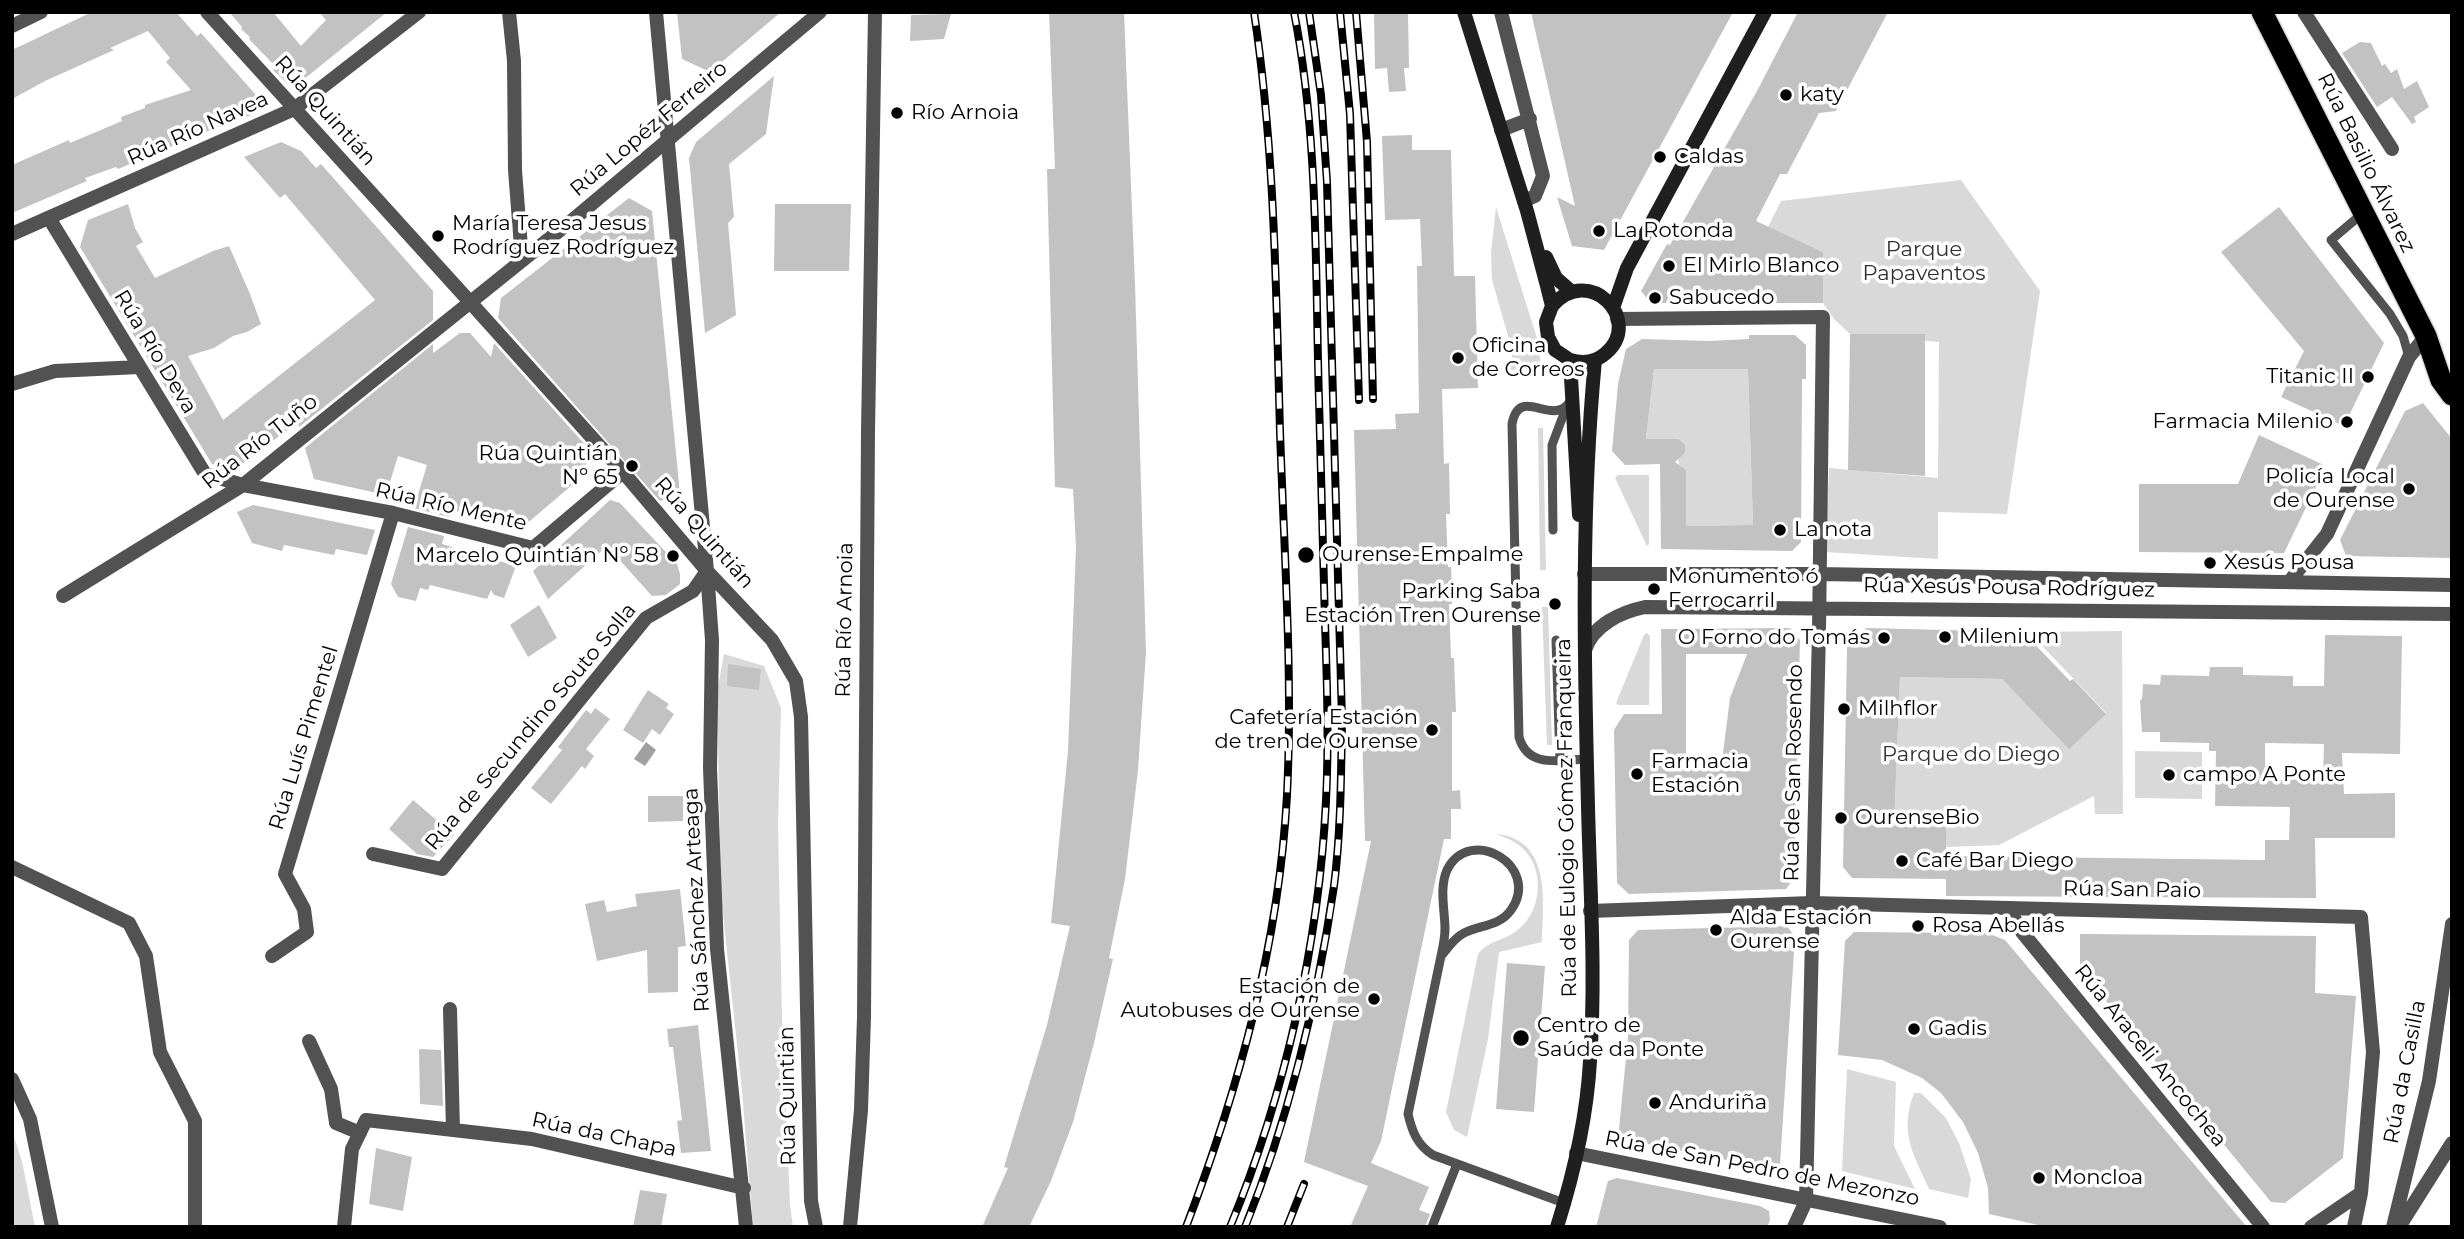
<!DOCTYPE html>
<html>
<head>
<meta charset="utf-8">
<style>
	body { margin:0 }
	#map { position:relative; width:2464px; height:1239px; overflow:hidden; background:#fff; font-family:Montserrat,sans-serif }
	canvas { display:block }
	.frame { position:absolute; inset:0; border:14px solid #000; pointer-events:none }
</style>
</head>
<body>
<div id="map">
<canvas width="2464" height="1239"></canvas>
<div class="frame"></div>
</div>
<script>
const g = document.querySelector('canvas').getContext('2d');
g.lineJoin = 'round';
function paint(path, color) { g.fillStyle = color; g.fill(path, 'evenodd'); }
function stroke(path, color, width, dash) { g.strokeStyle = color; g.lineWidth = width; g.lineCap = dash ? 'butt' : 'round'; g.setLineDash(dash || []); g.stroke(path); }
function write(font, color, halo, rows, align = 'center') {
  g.font = font + ' Montserrat,sans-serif'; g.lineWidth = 7; g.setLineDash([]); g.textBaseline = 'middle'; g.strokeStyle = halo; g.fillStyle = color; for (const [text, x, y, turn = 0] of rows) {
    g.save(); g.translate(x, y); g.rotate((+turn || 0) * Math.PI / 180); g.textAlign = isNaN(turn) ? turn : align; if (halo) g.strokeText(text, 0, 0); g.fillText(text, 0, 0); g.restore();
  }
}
paint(new Path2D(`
	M1961,180L2040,291L2007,514L1938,512V559L1825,552L1829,468L1938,478L1939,342L1850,334L1834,319L1823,303V252L1768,227L1781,201Z
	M1496,207L1540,348V362L1534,369L1508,370L1513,353L1492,280L1491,253Z
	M1654,369H1748L1753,525L1697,526L1692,531H1686V471L1679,465L1678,459L1685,453V445L1679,439H1646Z
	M1538,428H1543L1546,570H1540Z
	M1618,475H1649V544L1647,546L1615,478Z
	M1542,607H1548L1552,745H1547Z
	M2122,631L2123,814H2095L2094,796L1999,845L1946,847V826H1894L1900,677L2002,679L2069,748L2106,713L2029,632Z
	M1647,633L1650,636L1649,705H1618L1616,703L1644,635Z
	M724,654L764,666L781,708L778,825L782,1017L790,1205L793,1227H753L742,1091L721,896L717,692Z
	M2135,751L2202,752V799L2135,798Z
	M1496,834C1552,839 1543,902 1542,942L1499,952L1488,1039L1467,1137L1454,1130L1446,1112L1478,954C1488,941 1502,941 1515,932C1542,914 1547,868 1520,846C1514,841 1504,837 1496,834Z
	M1847,1069L1896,1082L1894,1146L1915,1189L1842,1171Z
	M1914,1093H1921L1946,1118L1959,1143L1971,1179L1968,1198L1929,1189C1913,1153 1899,1133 1914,1093Z
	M12,1131L22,1161L35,1227H12Z`), '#d9d9d9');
paint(new Path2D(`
	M646,742L656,750L645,766L634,759Z`), '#a0a0a0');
paint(new Path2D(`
	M92,12H176L197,36L201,33L256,95L255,114L227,123L118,169L116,167L85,178L87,181L12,213V165L69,140L70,143L122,121L121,117L145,108V105L191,90L166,62L170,58L148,31L110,48L114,50L45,81L12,99V50Z
	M229,12H273L301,46L326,20L319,12H387L298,84L290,86L273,70L276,67L249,39L250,37L241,29L242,27Z
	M677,12H781L710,72L682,59Z
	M1049,12H1124L1135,284L1146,652L1138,770L1125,879L1109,958L1113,959L1094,1043L1073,1122L1051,1181L1029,1227H982L1008,1168L1004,1167L1047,1025L1070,926L1051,923L1068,751L1076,547L1073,489L1055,487L1047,169H1055Z
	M1374,12H1408L1409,68H1404L1406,91L1389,92L1387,68L1375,69Z
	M1531,12H1733L1604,250L1572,246L1557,197L1575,206Z
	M1798,12H1888L1836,111L1819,113L1787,174H1780L1756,221L1823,252V303H1651L1641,291L1667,244L1670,245L1757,91Z
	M951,14L944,39L910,41L911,15Z
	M2360,42L2371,43L2382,66L2385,64L2391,73L2397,69L2404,89L2417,81L2429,107L2414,117L2416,122L2412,124L2392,97L2377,107L2342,53Z
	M774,76L766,134L729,164L734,217L728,223L736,315L705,333L689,158L696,142Z
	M1412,135V150H1451L1454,276H1475L1478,388L1442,389L1444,464L1449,463L1450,514H1446L1448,567H1451L1452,589V604H1449L1451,658H1454L1456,712H1452V791L1460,790L1461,809H1451V839H1444L1381,1141L1371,1163L1429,1187L1419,1210L1430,1214L1425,1227H1350L1368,1186L1304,1162L1371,841H1365L1354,430L1396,429L1395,414L1419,413L1417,266H1422L1420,219L1385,220L1382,136Z
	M281,142L301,151L316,168L321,164L433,291V320L299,427L298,422L242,464L233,467L212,464L80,247L88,220L128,204L135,228L143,242L136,246L155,278L213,251L229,246L250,294L261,324L247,332L233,336L214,348L188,356L223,420L375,300L285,194L280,198L244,157Z
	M629,198L652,211L680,494L660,501L498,318L501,298Z
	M775,204H851L849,271H774Z
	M2279,207L2384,343L2344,426L2281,397L2304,351L2221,252Z
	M460,333H470L491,357L494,343L588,448L585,474L524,526L451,510L449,517L414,508L427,465L398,456L386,495L314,479L305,448L433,344V353Z
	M1850,334H1925V476L1848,470Z
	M1749,335H1795L1806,345V379H1802L1801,542L1792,551L1661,549L1660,464L1625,465L1612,451L1618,384L1626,349L1642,339L1709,341L1749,339ZM1654,369H1748L1753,525L1686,526V470L1675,462L1685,453V445L1679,439H1646Z
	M2423,403L2452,439V558L2346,556L2340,540L2405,411Z
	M2259,435L2326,466L2284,553L2139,552V484H2238Z
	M610,500L620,503L677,564L680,574V584L666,595L652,596L607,546L548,599L533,571Z
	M253,505L375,530L367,555L336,549L334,555L284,545L282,551L252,543L237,512Z
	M408,527L444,536L442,544L516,566L504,598L494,595L491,590L487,599L430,585L428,590L420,588L416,601L398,597L391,584Z
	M539,605L557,638L528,657L510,625Z
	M1790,628L1800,640L1794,878L1786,889L1629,894L1617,883L1614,730L1624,714H1662L1661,629ZM1686,654H1747L1730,698L1722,761H1686Z
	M1866,628L2023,632L2070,681L2073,679L2106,714L2069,749L2002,679L1900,677L1894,826H1946V856L2265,860V840H2289L2290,807L2215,806L2216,751H2209V743L2160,742V732H2142L2140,700L2142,699L2143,684L2160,685L2161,675L2209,676L2210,667H2243V675L2293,676V686H2324L2325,635L2402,636L2400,754L2342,753L2344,794L2395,793V838H2315L2316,898L1946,896V879L1852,878L1843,867L1847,647ZM2265,743L2324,744L2323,779L2265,780Z
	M728,664L761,669L759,690L727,686Z
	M648,690L669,704L666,708L674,714L660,735L652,729L643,743L623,730Z
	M595,708L610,719L586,749L594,756L585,769L582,766L551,804L531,788L562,750L558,747L586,710L591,714Z
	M648,796H683V821L648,822Z
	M413,800L454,835L433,857L417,854L389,829Z
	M680,889L686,946L678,947V992L648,993L647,950L597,961L585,904L604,900L607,912L637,906L635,894Z
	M1787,926L1795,937L1780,1164L1771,1169L1627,1140L1619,1129L1628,1037L1629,940L1638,930Z
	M1854,932L1987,933L2005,940L2247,1227H2047L1989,1214L1988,1188L1978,1153L1963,1122L1941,1093L1922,1078L1882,1060L1838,1055L1845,941Z
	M2080,934L2316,936L2315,993L2356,996L2343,1158L2285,1203L2271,1202L2080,969Z
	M1507,963L1545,966L1534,1112L1496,1109Z
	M698,1025L711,1151L681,1153L677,1121L682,1120L673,1047H669L667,1029Z
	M419,1049L441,1050L443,1106L420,1104Z
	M376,1148L412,1157L403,1211L369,1204Z
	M1617,1178L1760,1206L1769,1211L1770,1220L1767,1227H1596L1608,1181Z
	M640,1190L667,1194L661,1227H633Z`), '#c2c2c2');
const highway = new Path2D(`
	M2262,12L2426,336L2441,380L2452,395`);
stroke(highway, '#dbdbdb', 24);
stroke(new Path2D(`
	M2363,213L2331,240L2390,314L2403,336L2409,357
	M1571,400C1553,430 1520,383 1512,424L1519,737C1528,769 1560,760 1587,759
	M1553,530L1552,445L1566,408
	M1556,640L1560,760
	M1441,956C1448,948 1454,938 1464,933C1480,925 1500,926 1511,910C1542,866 1470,824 1447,870C1439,888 1445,911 1445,929C1445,938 1443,947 1441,956L1408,1114C1412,1131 1417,1145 1433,1155L1564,1203
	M1432,1227L1457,1164`), '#525252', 9);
stroke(new Path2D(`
	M207,12L470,302L623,472L707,571L772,640L796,681L801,717L811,1201L816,1227
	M509,12L514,61L515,170L522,260
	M656,12L707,571L712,640L710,768L717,949L746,1227
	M1501,12L1543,176L1535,196L1524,201
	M2304,12L2392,149
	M12,26L41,12
	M1501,130L1530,119
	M49,218L205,474L243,485L393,513L533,548L623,472
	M12,234L294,109L419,12
	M1617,319L1823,317L1819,630L1806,1201L1794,1227
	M12,384L55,371L139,367
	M1584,574H1819L2452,585
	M2289,582L2327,534L2409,357L2426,336
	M63,596L243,485L575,218L820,12
	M1585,650C1593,625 1621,612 1645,607L2452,614
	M373,854L442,869L646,618L693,591L707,571
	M12,867L129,923L146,956L160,1052L195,1121V1227
	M2008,908L2022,932L2263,1227
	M1590,911L1812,903L2361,917L2373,1052L2361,1193L2354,1227
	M272,956L307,932L304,909L285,874L393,513
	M450,1009L453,1130
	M309,1041L331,1089L336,1123L360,1133
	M12,1079L30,1119L52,1227
	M1576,1153L1940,1227
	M344,1227L352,1149L366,1120L532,1139L744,1188
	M850,1227L861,1110L864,1017L868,432L875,12
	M2311,1227L2361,1193
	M2393,1227L2429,1081L2452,924
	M2399,1227L2452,1143`), '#525252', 14);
stroke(new Path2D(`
	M1464,12L1527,211L1547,286L1552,306L1546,322L1548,337L1555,350L1570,360L1579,515
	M1546,257L1556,278L1572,292
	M1552,306C1589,263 1644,320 1606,353C1596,362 1583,364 1570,360
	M1613,308L1627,268L1765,12
	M1557,1227C1574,1173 1587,1117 1590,1061C1596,976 1590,890 1588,806C1584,657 1581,508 1595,360`), '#1f1f1f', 14);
stroke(highway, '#000', 21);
const rail = new Path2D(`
	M1340,12L1350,114L1359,400
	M1356,12L1367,142L1373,399
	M1186,1227C1239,1088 1279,944 1287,795C1293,675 1284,552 1280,431C1276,291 1275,151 1254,12
	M1230,1227C1285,1095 1319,943 1326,801C1329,741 1327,682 1325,622C1323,548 1321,474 1319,400C1315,271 1319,139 1294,12
	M1245,1227C1289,1118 1317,1002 1334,886C1341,831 1341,775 1342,720L1327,182L1321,95L1309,12
	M1287,1227L1304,1184`);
stroke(rail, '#000', 8);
stroke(rail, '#fff', 5, [16]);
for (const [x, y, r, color] of [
	[1786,95,7,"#000"],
	[897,113,7,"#000"],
	[1660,157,7,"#000"],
	[1599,231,7,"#000"],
	[438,236,7,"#000"],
	[1669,266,7,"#000"],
	[1655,298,7,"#000"],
	[1458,358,7,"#000"],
	[2368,377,7,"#000"],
	[2347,422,7,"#000"],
	[632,466,7,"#000"],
	[2409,489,7,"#000"],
	[1780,530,7,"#000"],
	[1306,555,9,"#000"],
	[673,556,7,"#000"],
	[2210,563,7,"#000"],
	[1654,589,7,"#000"],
	[1555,604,7,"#000"],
	[1945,637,7,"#000"],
	[1884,638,7,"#000"],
	[1844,709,7,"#000"],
	[1432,730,7,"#000"],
	[1637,774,7,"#000"],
	[2169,775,7,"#000"],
	[1841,818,7,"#000"],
	[1902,861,7,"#000"],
	[1918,926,7,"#000"],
	[1716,930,7,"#000"],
	[1374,999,7,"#000"],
	[1914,1029,7,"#000"],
	[1521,1038,9,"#000"],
	[1655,1103,7,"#000"],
	[2039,1178,7,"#000"]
]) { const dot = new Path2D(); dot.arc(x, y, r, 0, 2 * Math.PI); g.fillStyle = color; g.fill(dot); stroke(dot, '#fff', 2.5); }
write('21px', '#000', '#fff', [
	["katy",1800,95],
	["Río Arnoia",911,113],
	["Caldas",1674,157],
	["María Teresa Jesus",452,224],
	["Rodríguez Rodríguez",452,248],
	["La Rotonda",1613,231],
	["El Mirlo Blanco",1683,266],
	["Sabucedo",1669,298],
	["Oficina",1472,346],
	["de Correos",1472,370],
	["Titanic II",2354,377,"right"],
	["Farmacia Milenio",2333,422,"right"],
	["Rúa Quintián",618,454,"right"],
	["Nº 65",618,478,"right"],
	["Policía Local",2395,477,"right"],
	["de Ourense",2395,501,"right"],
	["La nota",1794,530],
	["Ourense-Empalme",1322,555],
	["Marcelo Quintián Nº 58",659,556,"right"],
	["Xesús Pousa",2224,563],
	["Monumento ó",1668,577],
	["Ferrocarril",1668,601],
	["Parking Saba",1541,592,"right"],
	["Estación Tren Ourense",1541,616,"right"],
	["Milenium",1959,637],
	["O Forno do Tomás",1870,638,"right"],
	["Milhflor",1858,709],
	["Cafetería Estación",1418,718,"right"],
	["de tren de Ourense",1418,742,"right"],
	["Farmacia",1651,762],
	["Estación",1651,786],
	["campo A Ponte",2183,775],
	["OurenseBio",1855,818],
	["Café Bar Diego",1916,861],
	["Alda Estación",1730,918],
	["Ourense",1730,942],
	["Rosa Abellás",1932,926],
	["Estación de",1360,987,"right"],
	["Autobuses de Ourense",1360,1011,"right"],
	["Centro de",1537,1026],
	["Saúde da Ponte",1537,1050],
	["Gadis",1928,1029],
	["Anduriña",1669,1103],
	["Moncloa",2053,1178]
], 'left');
write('21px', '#000', '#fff', [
	["Rúa Quintián",325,111,48],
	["Rúa Río Navea",198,129,-24],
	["Rúa Lopéz Ferreiro",649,129,-40],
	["Rúa Basilio Álvarez",2366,163,64],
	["Rúa Río Deva",155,352,59],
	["Rúa Río Tuño",260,442,-38],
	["Rúa Río Mente",451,507,13],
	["Rúa Quintián",704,533,49],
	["Rúa Xesús Pousa Rodríguez",2009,588,1],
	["Rúa Río Arnoia",845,620,-89],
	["Rúa de Secundino Souto Solla",531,727,-50],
	["Rúa Luís Pimentel",304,738,-73],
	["Rúa de San Rosendo",1794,773,-89],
	["Rúa de Eulogio Gómez Franqueira",1567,818,-91],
	["Rúa San Paio",2132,890,1],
	["Rúa Sánchez Arteaga",697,900,-93],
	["Rúa Araceli Ancochea",2150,1056,51],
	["Rúa da Casilla",2405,1072,-79],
	["Rúa Quintián",788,1096,-91],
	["Rúa da Chapa",604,1135,12],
	["Rúa de San Pedro de Mezonzo",1762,1169,11]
]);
write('21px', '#303030', '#fff', [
	["Parque",1924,250],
	["Papaventos",1924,274],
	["Parque do Diego",1971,755]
]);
</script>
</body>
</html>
